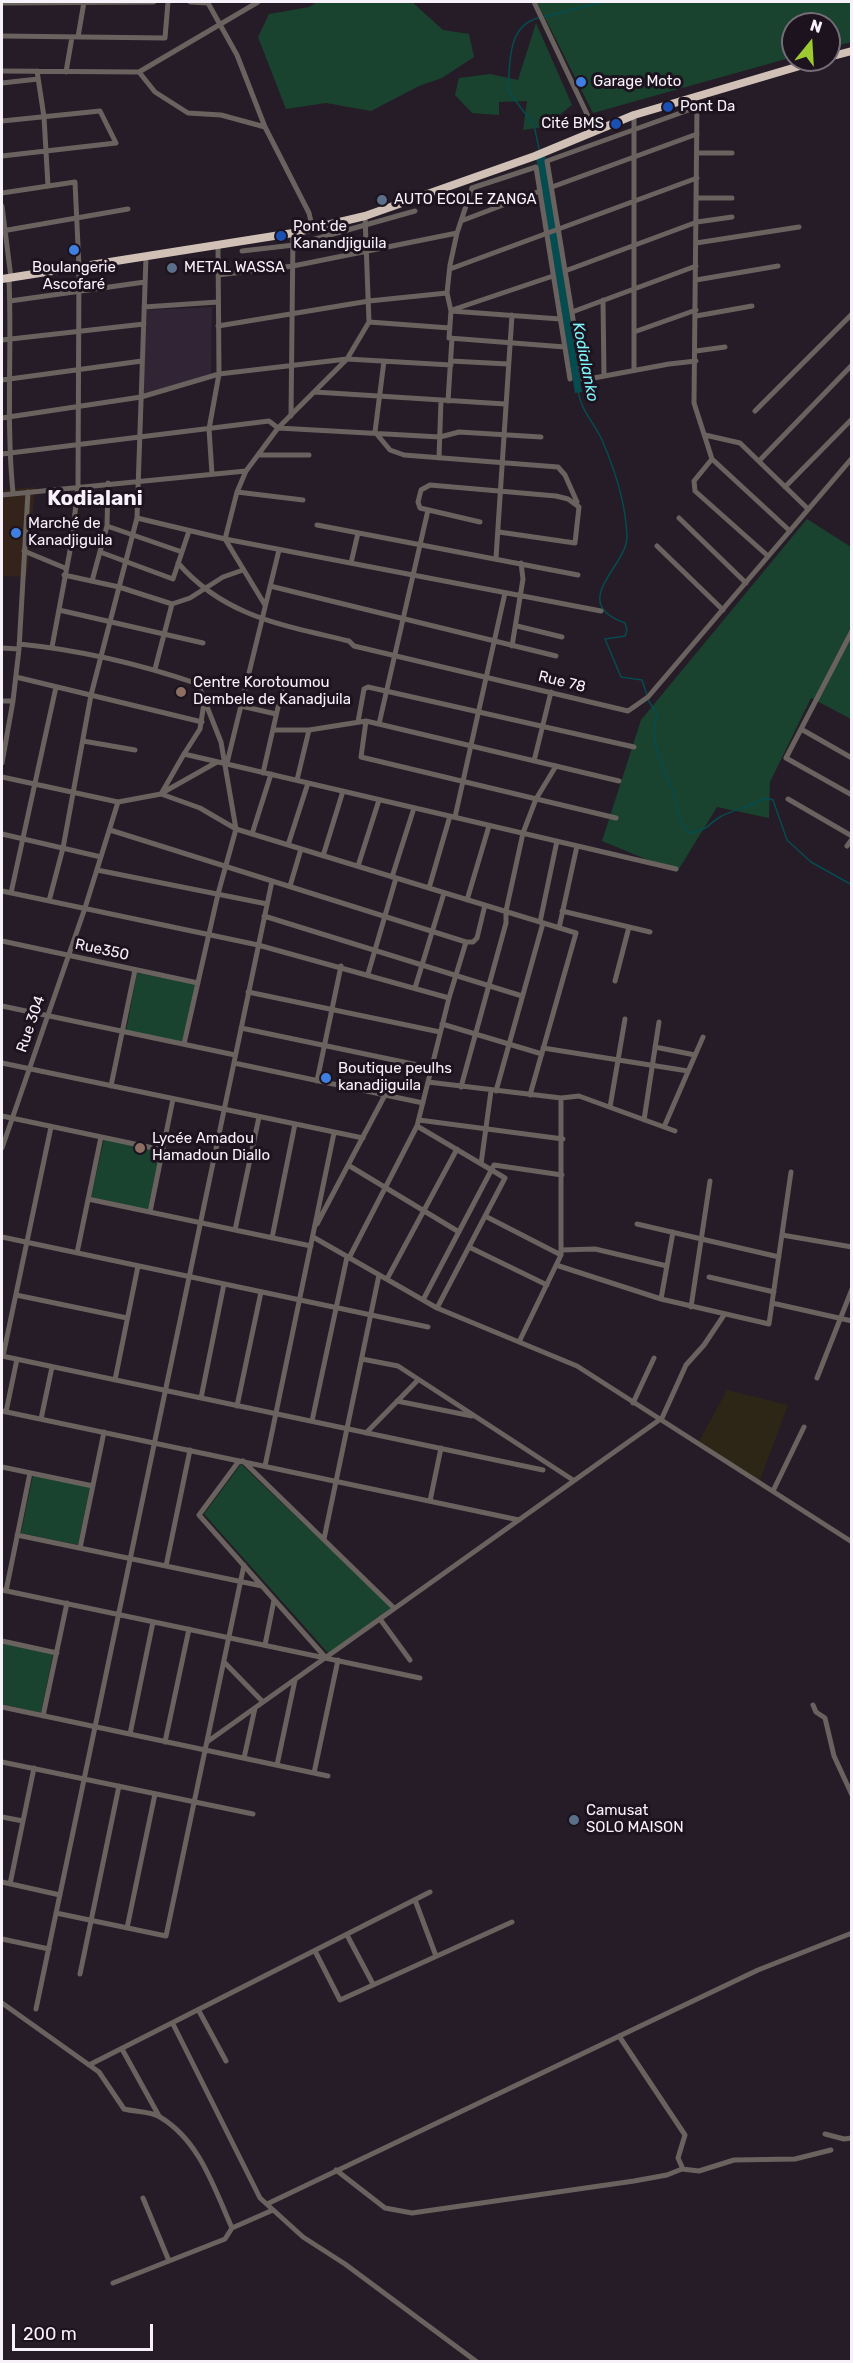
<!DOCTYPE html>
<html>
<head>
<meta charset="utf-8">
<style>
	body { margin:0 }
	#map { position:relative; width:853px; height:2363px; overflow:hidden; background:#251c27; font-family:Rubik,sans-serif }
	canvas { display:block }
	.frame { position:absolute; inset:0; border:3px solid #f7f1f9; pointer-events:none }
	.north { position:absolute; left:781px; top:12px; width:60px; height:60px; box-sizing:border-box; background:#1c131e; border:2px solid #746c76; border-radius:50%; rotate:18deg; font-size:16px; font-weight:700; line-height:24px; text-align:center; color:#f7f1f9 }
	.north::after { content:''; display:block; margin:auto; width:21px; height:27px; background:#9dca30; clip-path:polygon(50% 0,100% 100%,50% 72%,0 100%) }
	.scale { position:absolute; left:12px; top:2324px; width:141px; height:27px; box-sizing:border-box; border:3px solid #f7f1f9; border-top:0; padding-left:8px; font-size:18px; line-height:21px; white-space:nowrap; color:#f7f1f9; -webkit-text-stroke:4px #1c131e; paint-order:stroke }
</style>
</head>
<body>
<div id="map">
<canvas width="853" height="2363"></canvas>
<div class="frame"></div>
<div class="north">N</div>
<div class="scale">200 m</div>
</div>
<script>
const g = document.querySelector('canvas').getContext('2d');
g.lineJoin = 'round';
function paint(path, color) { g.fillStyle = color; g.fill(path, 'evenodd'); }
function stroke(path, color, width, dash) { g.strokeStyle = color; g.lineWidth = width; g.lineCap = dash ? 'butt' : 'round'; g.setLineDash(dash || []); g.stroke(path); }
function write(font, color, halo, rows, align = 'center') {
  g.font = font + ' Rubik,sans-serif'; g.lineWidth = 6; g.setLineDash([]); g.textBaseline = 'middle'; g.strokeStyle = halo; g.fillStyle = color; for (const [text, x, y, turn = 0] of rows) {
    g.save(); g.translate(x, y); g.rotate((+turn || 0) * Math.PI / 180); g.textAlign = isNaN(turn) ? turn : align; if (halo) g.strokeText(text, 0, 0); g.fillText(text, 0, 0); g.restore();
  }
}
paint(new Path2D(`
	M35,487L27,577L2,576V490Z`), '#33231a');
paint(new Path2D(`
	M212,307L211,376L143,394L147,310Z`), '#312434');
paint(new Path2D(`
	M727,1390L788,1405L760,1480L698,1443Z`), '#2d2616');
paint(new Path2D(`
	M317,2H412L443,30L469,34L474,57L442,78L419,86L371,111L326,103L286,109L258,37L269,14L309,7Z
	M537,2H851V42L829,48V24H793V57L593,113Z
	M536,23L572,105L544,127L523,130L527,101L499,102V115L472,113L455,95L459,78L490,74L518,80Z
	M807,519L851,547V719L811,698L770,782L769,818L717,807L677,872L602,841L641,720Z
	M137,973L195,984L183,1043L126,1031Z
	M104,1139L161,1151L148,1210L91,1197Z
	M241,1464L392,1608L329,1654L204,1514Z
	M33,1475L90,1487L78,1545L21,1533Z
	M2,1643L53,1654L41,1713L2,1704Z`), '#19432f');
paint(new Path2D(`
	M545,155L582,392L575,393L536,158Z`), '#044c50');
stroke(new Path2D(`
	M543,17L603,2
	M538,18C507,26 510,64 508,91L534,125L539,149
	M578,391C581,411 594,422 602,440C615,470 626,504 627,537C627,566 567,603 625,623L627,630L625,636L605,639L621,677L642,680L647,695
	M648,700L657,714C648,742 663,766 673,791C679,806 676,822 690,833C712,828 705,826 720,817C731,810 751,807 766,798L773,800L787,840L811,862L852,885`), '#044c50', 1.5);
stroke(new Path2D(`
	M190,2L208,3L237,55L265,127
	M534,2L595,131
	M2,3L154,2
	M2,36L165,38L168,2
	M78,37L84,2
	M2,71L139,72L258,2
	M37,71L44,117L48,186
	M66,72L72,37
	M139,72L155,92L188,113L221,115L265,127L309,213L313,230
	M2,83L38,79
	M697,105L694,403L712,459L790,531
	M2,121L100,111L116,143L2,156
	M697,153H732
	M552,187L697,134
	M2,193L75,182L79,267L78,485L72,540L52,647
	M697,198H732
	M2,206L11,278
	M461,221L540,191
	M2,231L128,209
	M696,243L799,227
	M242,251L294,245L415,211
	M450,269L697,178
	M565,271L697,222L732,217
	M218,275L293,266L457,233
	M9,278C12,350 6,422 13,493
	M696,280L778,266
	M603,300L604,376
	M10,301L145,282
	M144,307L218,302
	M455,309L553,276
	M451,311L560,319
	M572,312L696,266
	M696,316L752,306
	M369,322L450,328
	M218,326L369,301L447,293
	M634,332L696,310
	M2,340L144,324
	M565,347L449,338L451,311L447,293L450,265L457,233L472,188L536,167L570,379
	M696,351L725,347
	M384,361L375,432L390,450L404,455L558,467L565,475L577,502
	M451,361L508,364
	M696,361L669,364L583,380L547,161L697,107
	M634,370V115
	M2,380L142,361
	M315,392L505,404
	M448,401L452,338
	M755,411L852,314
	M291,416L293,233
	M2,418L141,397L219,374L347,359L451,365
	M705,435L740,443L808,509
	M2,454L269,421L278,428L440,437L459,432L541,437
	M258,455H309
	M439,458L441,400
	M712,459L694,481L695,491L768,556
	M759,461L852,365
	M212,474L209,429L219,374L218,246
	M785,487L852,419
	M237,492L303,500
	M2,495L246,471
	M137,518L225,539L601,611
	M679,518L746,583
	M480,522L420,508L418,502L421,490L430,485L556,496L568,499L579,507L575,543L499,532
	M317,525L578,575
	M107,526L182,552
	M657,546L723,610
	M24,551L65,568
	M100,552L173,579L189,531
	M496,558L512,315
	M178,563C225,617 283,625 349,641L354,646L628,711L648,697L852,458
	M351,563L358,533
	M64,575L119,587L172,604L190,598L223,577L243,570
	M92,581L107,526L108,483
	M270,586L556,656
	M265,605L225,539L237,492L246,471L278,428L347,359L369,322L365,216
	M59,610L203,643
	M517,626L562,637
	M852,631L786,758L852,795
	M19,644C80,650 140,664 198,684L221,742L236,829L218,894L184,1044
	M512,646L523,579L521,563
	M2,648L19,649L13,701L2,763
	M19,649L28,492
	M155,669L172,604
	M16,677L202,722
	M2,701H13
	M241,706L276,714
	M366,721L361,757L616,818
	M358,722L364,689L368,687L634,747
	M379,724L428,510
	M801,729L852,758
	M273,730H309L366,721L619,781
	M83,741L135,750
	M184,754L200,729L204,703
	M534,761L551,692
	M227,763L279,550
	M263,773L284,681
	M2,777L118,802L161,794L200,808L236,829L576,933L530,1095
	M297,780L309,730
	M162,793L217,762
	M161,794L184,754L676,869
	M788,799L852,836
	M455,817L505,593
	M110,830L466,942H473L477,938L485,905
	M2,834L101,857
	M252,834L271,774
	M288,845L308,783
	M847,846L852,839
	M323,856L343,791
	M358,866L379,800
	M97,870L267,904
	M392,877L414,808
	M290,886L301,849
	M429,888L450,816
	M2,891L258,945L449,998
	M11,893L56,687
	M467,900L489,826
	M49,901L63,848L91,695L137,518L146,257
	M562,911L650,932
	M264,916L522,996
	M540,922L557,841
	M559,928L577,846
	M2,941L198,983
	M368,974L396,878
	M615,981L629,927
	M415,988L444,893
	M248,992L440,1032
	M2,1006L235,1055
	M442,1024L542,1054
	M241,1028L432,1068
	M655,1047L695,1055
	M543,1048L688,1071
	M2,1063L363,1138
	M234,1063L423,1103
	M317,1081L341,966
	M428,1082L561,1098L579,1096L675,1131
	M111,1086L135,970
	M461,1087L506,923V911L523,833L536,799L556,766
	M496,1091L543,923
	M610,1107L625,1019
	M2,1116L163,1150
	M419,1120L563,1139
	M644,1120L659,1022
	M417,1126L505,1178L437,1308
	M664,1127L703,1037
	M2,1148L85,908L118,802
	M481,1164L491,1091
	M348,1165L459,1232
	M88,1199L311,1246
	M150,1212L173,1099
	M485,1216L561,1255
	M317,1224L385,1095
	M637,1224L779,1257
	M235,1230L259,1117
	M782,1235L852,1247
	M2,1237L428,1327
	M313,1237L437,1308L577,1366L852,1542
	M272,1238L295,1124
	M469,1247L547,1285
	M561,1250L595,1249L667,1266
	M77,1253L101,1137
	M349,1258L417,1126L449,998L466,942
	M556,1265L661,1299L769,1324L791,1172
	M709,1277L774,1292
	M387,1279L457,1149
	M16,1295L127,1318
	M661,1299L673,1232
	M423,1300L494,1165L562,1175
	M772,1303L852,1321
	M691,1307L710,1181
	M519,1342L561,1255V1098
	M2,1356L543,1470
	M3,1356L51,1127
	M362,1359L398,1366L573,1480
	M817,1378L852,1289
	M115,1380L138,1266
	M201,1398L224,1284
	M397,1401L472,1416
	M633,1403L654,1358
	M237,1406L261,1292
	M2,1411L519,1520
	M6,1412L17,1359
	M41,1419L52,1367
	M312,1421L347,1257
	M366,1433L418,1380
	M239,1461L199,1515L326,1658
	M243,1461L394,1608
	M265,1466L334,1133
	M2,1467L93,1486
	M773,1491L804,1427
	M430,1501L441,1448
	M17,1535L262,1586
	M324,1539L379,1275
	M80,1548L104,1432
	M166,1566L190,1450
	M2,1590L420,1678
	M6,1591L30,1473
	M380,1619L410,1660
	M2,1641L57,1653
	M265,1645L274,1600
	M224,1662L263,1702
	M813,1705L816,1712L825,1718L834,1756L852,1795
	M2,1707L328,1776
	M43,1716L67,1603
	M130,1734L153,1622
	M165,1742L189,1629
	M207,1742L662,1418L686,1365L704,1345L724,1315
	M244,1758L255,1708
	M2,1762L253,1814
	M277,1765L295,1680
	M314,1773L338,1660
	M2,1817L23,1821
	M2,1882L60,1895
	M10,1884L34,1768
	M415,1900L436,1956
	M56,1913L166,1936L244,1565
	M127,1928L155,1794
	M347,1935L373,1984
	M2,1939L49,1949
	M315,1951L340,2000L512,1922
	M80,1974L119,1786
	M2,2003L99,2072L124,2109C136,2112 150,2111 160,2117C200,2141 214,2188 232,2228
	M36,2009L272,881
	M199,2011L226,2061
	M173,2024L260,2198L303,2237L345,2264L477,2362
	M619,2036L685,2135L678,2158L682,2167
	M122,2049L159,2116
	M89,2065L430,1892
	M825,2134L844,2139L852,2138
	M336,2170L385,2208L412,2213L634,2181L667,2175L682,2169L699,2171L734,2160L795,2159L831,2150
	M143,2198L169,2261
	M267,2204L758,1970L852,1933
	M113,2283L225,2239L232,2228L273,2210`), '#69625e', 5);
stroke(new Path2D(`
	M829,57L852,51
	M2,279L293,233L365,216L535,156L634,115L820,60`), '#d1c0b5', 8);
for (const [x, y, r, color] of [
	[581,82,6,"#3f7fe0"],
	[668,107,6,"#1a4fb4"],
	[616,124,6,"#1a4fb4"],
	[382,200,6,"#5c6f8a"],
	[281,236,6,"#1a4fb4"],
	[74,250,6,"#3f7fe0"],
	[172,268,6,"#5c6f8a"],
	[16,533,6,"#3f7fe0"],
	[181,692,6,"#8d6e63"],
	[326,1078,6,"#3f7fe0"],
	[140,1148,6,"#8d6e63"],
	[574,1820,6,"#5c6f8a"]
]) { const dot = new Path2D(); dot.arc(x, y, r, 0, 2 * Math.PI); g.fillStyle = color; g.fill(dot); stroke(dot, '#1c131e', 2); }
write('15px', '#f7f1f9', '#1c131e', [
	["Garage Moto",593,82],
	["Pont Da",680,107],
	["Cité BMS",604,124,"right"],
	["AUTO ECOLE ZANGA",394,200],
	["Pont de",293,227],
	["Kanandjiguila",293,244],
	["Boulangerie",74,268,"center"],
	["Ascofaré",74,285,"center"],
	["METAL WASSA",184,268],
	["Marché de",28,524],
	["Kanadjiguila",28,541],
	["Centre Korotoumou",193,683],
	["Dembele de Kanadjuila",193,700],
	["Boutique peulhs",338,1069],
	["kanadjiguila",338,1086],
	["Lycée Amadou",152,1139],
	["Hamadoun Diallo",152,1156],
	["Camusat",586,1811],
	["SOLO MAISON",586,1828]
], 'left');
write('15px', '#f7f1f9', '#1c131e', [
	["Rue 78",562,682,14],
	["Rue350",102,950,12],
	["Rue 304",31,1024,-71]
]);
write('italic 16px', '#7df5fc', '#1c131e', [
	["Kodialanko",585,362,79]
]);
write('bold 21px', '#f7f1f9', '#1c131e', [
	["Kodialani",95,499]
]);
</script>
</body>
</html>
